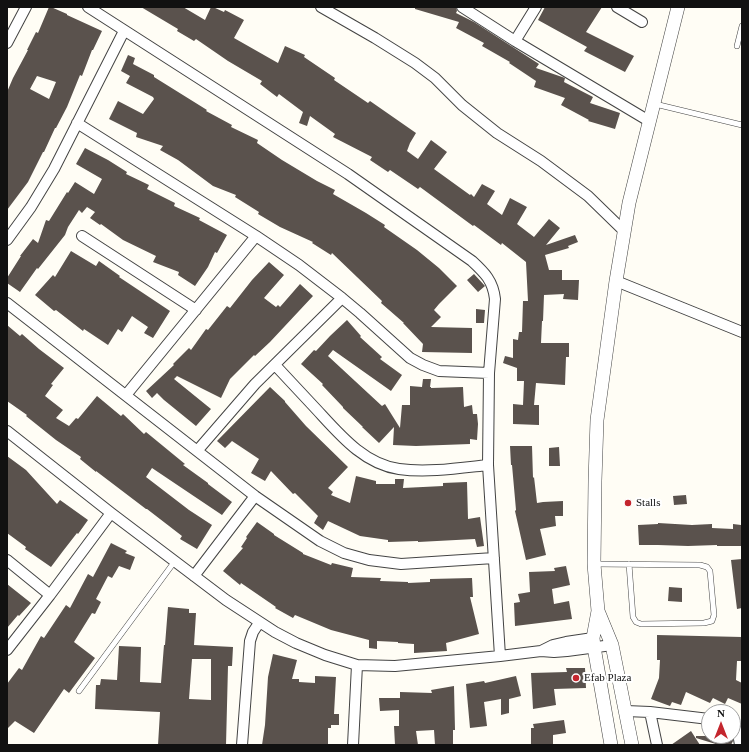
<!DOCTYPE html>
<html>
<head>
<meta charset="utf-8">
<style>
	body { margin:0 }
	#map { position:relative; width:749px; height:752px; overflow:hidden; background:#fffdf5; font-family:"Times New Roman",serif }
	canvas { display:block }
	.frame { position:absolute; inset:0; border:8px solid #111; pointer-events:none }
	.north { position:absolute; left:701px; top:704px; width:40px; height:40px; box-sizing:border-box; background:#fff; border:1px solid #a0a0a0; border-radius:50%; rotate:0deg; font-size:11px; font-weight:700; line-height:16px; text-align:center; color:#111 }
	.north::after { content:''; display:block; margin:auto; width:14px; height:18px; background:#c4262e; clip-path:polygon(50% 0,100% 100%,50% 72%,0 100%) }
</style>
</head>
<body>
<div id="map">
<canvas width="749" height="752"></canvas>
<div class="frame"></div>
<div class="north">N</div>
</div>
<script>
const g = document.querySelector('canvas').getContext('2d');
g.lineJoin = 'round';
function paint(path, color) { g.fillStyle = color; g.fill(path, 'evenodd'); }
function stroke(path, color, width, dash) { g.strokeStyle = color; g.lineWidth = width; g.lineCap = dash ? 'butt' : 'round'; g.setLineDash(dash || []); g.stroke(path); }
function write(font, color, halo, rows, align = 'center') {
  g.font = font + ' "Times New Roman",serif'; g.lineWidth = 4; g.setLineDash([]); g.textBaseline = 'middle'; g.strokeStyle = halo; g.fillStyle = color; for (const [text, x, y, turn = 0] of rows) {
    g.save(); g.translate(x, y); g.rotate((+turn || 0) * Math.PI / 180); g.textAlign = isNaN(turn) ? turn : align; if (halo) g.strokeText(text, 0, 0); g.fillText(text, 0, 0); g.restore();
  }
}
paint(new Path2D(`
	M49,7H51L67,14V15L102,31L93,50H92L82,76L80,75L67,107L56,128H55L44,152H43L28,182L7,210V92L13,78L28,50H27L36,32L38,33ZM37,76L56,82L49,99L30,89Z
	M141,7H183L205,20L211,7H213L224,12L225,10L244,20L234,38L278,63L285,46L305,55L304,57L335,78L334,80L368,103L370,101L416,133L410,143L407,151L418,159L431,140L447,152L434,169L470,195L471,194L474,197L482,184L495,191L487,204L502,215L510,198L527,207L517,224L534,237L549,219L560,228L546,245L575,235L578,242L568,246L569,248L545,255L549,270H562V280H579L578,300L563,299L564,294L544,295L543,321H542L541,343H569V357H566L565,385L536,383L534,405H539V425L513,424V404L523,405L524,381H517V368L503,363L505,356L513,358V339L518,340L519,332H522L523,301H528L526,262L502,243L501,245L474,225L473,226L420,187L418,189L390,170L388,172L370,160L372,157L333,137L335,134L310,116L307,126L299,123L303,112L279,94L277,97L260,84L262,81L228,61L196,39L194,41L177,31L178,29Z
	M415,7H456L457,11L456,13L474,22L539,64L536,68L565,78L564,82L593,97L590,103L620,113L615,129L588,121L589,120L561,105L565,98L534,87L536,81L509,63L510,62L482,46L484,43L456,28L459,22L415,9Z
	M545,7H602L586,32L634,56L625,72L584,51L587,47L538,20Z
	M128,55L135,58L133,64L154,75V77L207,110L206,111L232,125L231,127L258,140L257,143L282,160L317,181L335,190L333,194L366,213L385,225L384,227L417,250L439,268L457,286L439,304L434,310L441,317L431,327L472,328V353L422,352L423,344L403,323H404L381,303L382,301L332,253L331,255L312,243L313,242L280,227L258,214L259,212L235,197L236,195L213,186L178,160L160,150L163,146L136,137L137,133L109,119L118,101L143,114L154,99L153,97L126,83L130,76L121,71Z
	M85,148L108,160L127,172L126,174L149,185L147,189L175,203L174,206L200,218L199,220L227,235L217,253L215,252L208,267L195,286L178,275L179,272L153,262L156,256L123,240L101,224L100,225L90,218L95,212L87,207L82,213L79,210L68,227L65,235L38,269L37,268L20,292L7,283V278L21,256H20L33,239L38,243L46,220L49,221L67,192L68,193L75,182L94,194L102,179L76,164Z
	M71,251L96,266L99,261L120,276L119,277L170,311L153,338L144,333L148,327L132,316L122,332L118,329L108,345L84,329L83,331L56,310L54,311L35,295L53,275L55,277Z
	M269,262L284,275L264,298L276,307L278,305L280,307L300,284L313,296L270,342L255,356L254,355L230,379L221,398L177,376L174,379L211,409L196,426L164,400L157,393L152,398L146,391L174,365L173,364L189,348L191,350L206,329L208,330L227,306L230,308L252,280Z
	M474,274L485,286L478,292L467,280Z
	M476,309L485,310L484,323H476Z
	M347,320L361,336L360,337L382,357L380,359L402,375L391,391L333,350L328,356L382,406L385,404L400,428L402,405H410V386L422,387L423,379H431L430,387H431V388L463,387L464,407L472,405L473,414H477L478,424L477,440L470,439V444L416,446L393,445L394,427L379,443L362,427H363L343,408V407L322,385L323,384L301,364L314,350L316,351L330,336Z
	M7,325L20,336L22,334L39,349L64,368L51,384L53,385L45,396L63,410L56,418L69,426L76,418L78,419L97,396L121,416L123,414L144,434L146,432L185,464L183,465L208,483V484L232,502L222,515L152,468L146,477L189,510L212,525L197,549L180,539L182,536L147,509H146L96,471V472L80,459L81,457L56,440L26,416L27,415L7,401Z
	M270,387L285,401V402L306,426L348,467L328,488L333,492L331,495L350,503L356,476L376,481V484H395V479H404L403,488L443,486V483L467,482L468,519L480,517L484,546L477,547L475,539L418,542V541L388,542V540L360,536L328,521L323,530L314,523L318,516L295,493L293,494L271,471L265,481L251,473L259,459L232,441L225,448L217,441Z
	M510,446H532L533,478L534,477L537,503L543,502L563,501V516H555L556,526L540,529L546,555L526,560L515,511L516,510L512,465H511Z
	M559,447L560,466H549V448Z
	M7,456L26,470L57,504L60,500L88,520L78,534L77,533L63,551L51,567L25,549L26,547L7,533Z
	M686,495L687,504L674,505L673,496Z
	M257,522L274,534V535L303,553V554L331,565L332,563L353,568L351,577L381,578L380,581L408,582V583L430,582V579L472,578L473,597H470L479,634L446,643L447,651L414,653V644L398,643V642L377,641V649L369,648V640L331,630L295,615L293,618L275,608L276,607L241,583L240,585L223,571L243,548L241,547L247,538L246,537Z
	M658,523L692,525L712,524V528L733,529V524L741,525V546H717V545L688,546L658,545H639L638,525L658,524Z
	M111,543L127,551L125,553L135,557L130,570L119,566L112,578L108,576L96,599L101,602L95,614L92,613L74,642L95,658L69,693L64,689L34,733L15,721L7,729V684L19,668L22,670L41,636L44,638L66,605L70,608L88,574L93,577Z
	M742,559V608L737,609L731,560Z
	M566,566L570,585L552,589L554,604L569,601L572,619L515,626L514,603L520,602L518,594L530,592L529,572L555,571L554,568Z
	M7,584L31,603L19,616L18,615L7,628Z
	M669,587L682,588V602L668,601Z
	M168,607L189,609V613H196L194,645L233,647L232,666H228L226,745H204V744H187V745H158L160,712L95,709L96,685H100L101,679L117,680L119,646L141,647L140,682L161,683L164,645H165ZM192,659H211V700L189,699Z
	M657,635L742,637V661H737L736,680L742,683V704L728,698L725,704L713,698L710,703L686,692L681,705L672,702L670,706L651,699L659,678L660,660H657Z
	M273,654L297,660L292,679H299V682L315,683V676L336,677L334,714H339V725H331V728H328V745H262L265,725L268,677Z
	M566,668H585L586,688L554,689L556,705L533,709L531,673L567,672Z
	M516,676L521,696L509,699V713L501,715V699L484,702L487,726L470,728L466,684L484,681L485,683Z
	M454,686L455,730H453V745H435L434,730L416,731L418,745H395L394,726H399V710L380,711L379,698H400V692L432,693L431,690Z
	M564,720L566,733L553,735V745H531V728H534L533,724Z
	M691,731L700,745H671Z
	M696,736H732L733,741L731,745H719L696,738Z`), '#5a524d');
const service = new Path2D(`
	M737,46L742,26
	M655,104L742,125
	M595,564L700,565L707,567L710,571L714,615L712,621L704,623L641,624L636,622L633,617L629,564
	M79,691L175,561`);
const minor = new Path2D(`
	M88,7L348,174L472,261C485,273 493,281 495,299L489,373L488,465L500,656
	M321,7L375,38L415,63L435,78L462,105L497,133L541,161L588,196L624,231
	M462,7L515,41L649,121
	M617,7L642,22
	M515,41L536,7
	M7,43L26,7
	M77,123L256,236L299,265L342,298L360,313L410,358L423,365L439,371L489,373
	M82,236L196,310
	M7,240L31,207L54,169L124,31
	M616,281L742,332
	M7,303L255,496L320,541L344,553L369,560L401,564L494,558
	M275,365C289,380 303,395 317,410C340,435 364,464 399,469C427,473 460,468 488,465
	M126,395L256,236
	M7,431L111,513L226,600L275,632L296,643L325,655L357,665L395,666L500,656L541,651L554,652L567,651L612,645
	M197,451L255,384L342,298
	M7,560L50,595
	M194,576L255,496
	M7,650L50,595L111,513
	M541,651L553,645L566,642L593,638
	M626,711L650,712L709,719
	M650,712L657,745
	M733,724L738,733L740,745
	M242,745L250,641L253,632L259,623
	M353,745L357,665`);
const tertiary = new Path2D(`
	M598,611L612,645L632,745
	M611,745L594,647L593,638L598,611L594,564L595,481L597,420L616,281L629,203L678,7`);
stroke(service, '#444', 6);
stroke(minor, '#444', 12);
stroke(tertiary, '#444', 14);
stroke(service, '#fff', 5);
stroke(minor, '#fff', 10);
stroke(tertiary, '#fff', 13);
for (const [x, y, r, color] of [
	[628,503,4,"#c4262e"],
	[576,678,4,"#c4262e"]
]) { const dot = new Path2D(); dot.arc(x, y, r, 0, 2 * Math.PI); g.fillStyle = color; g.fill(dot); stroke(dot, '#fff', 1.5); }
write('11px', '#111', '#fff', [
	["Stalls",636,503],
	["Efab Plaza",584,678]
], 'left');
</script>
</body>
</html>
